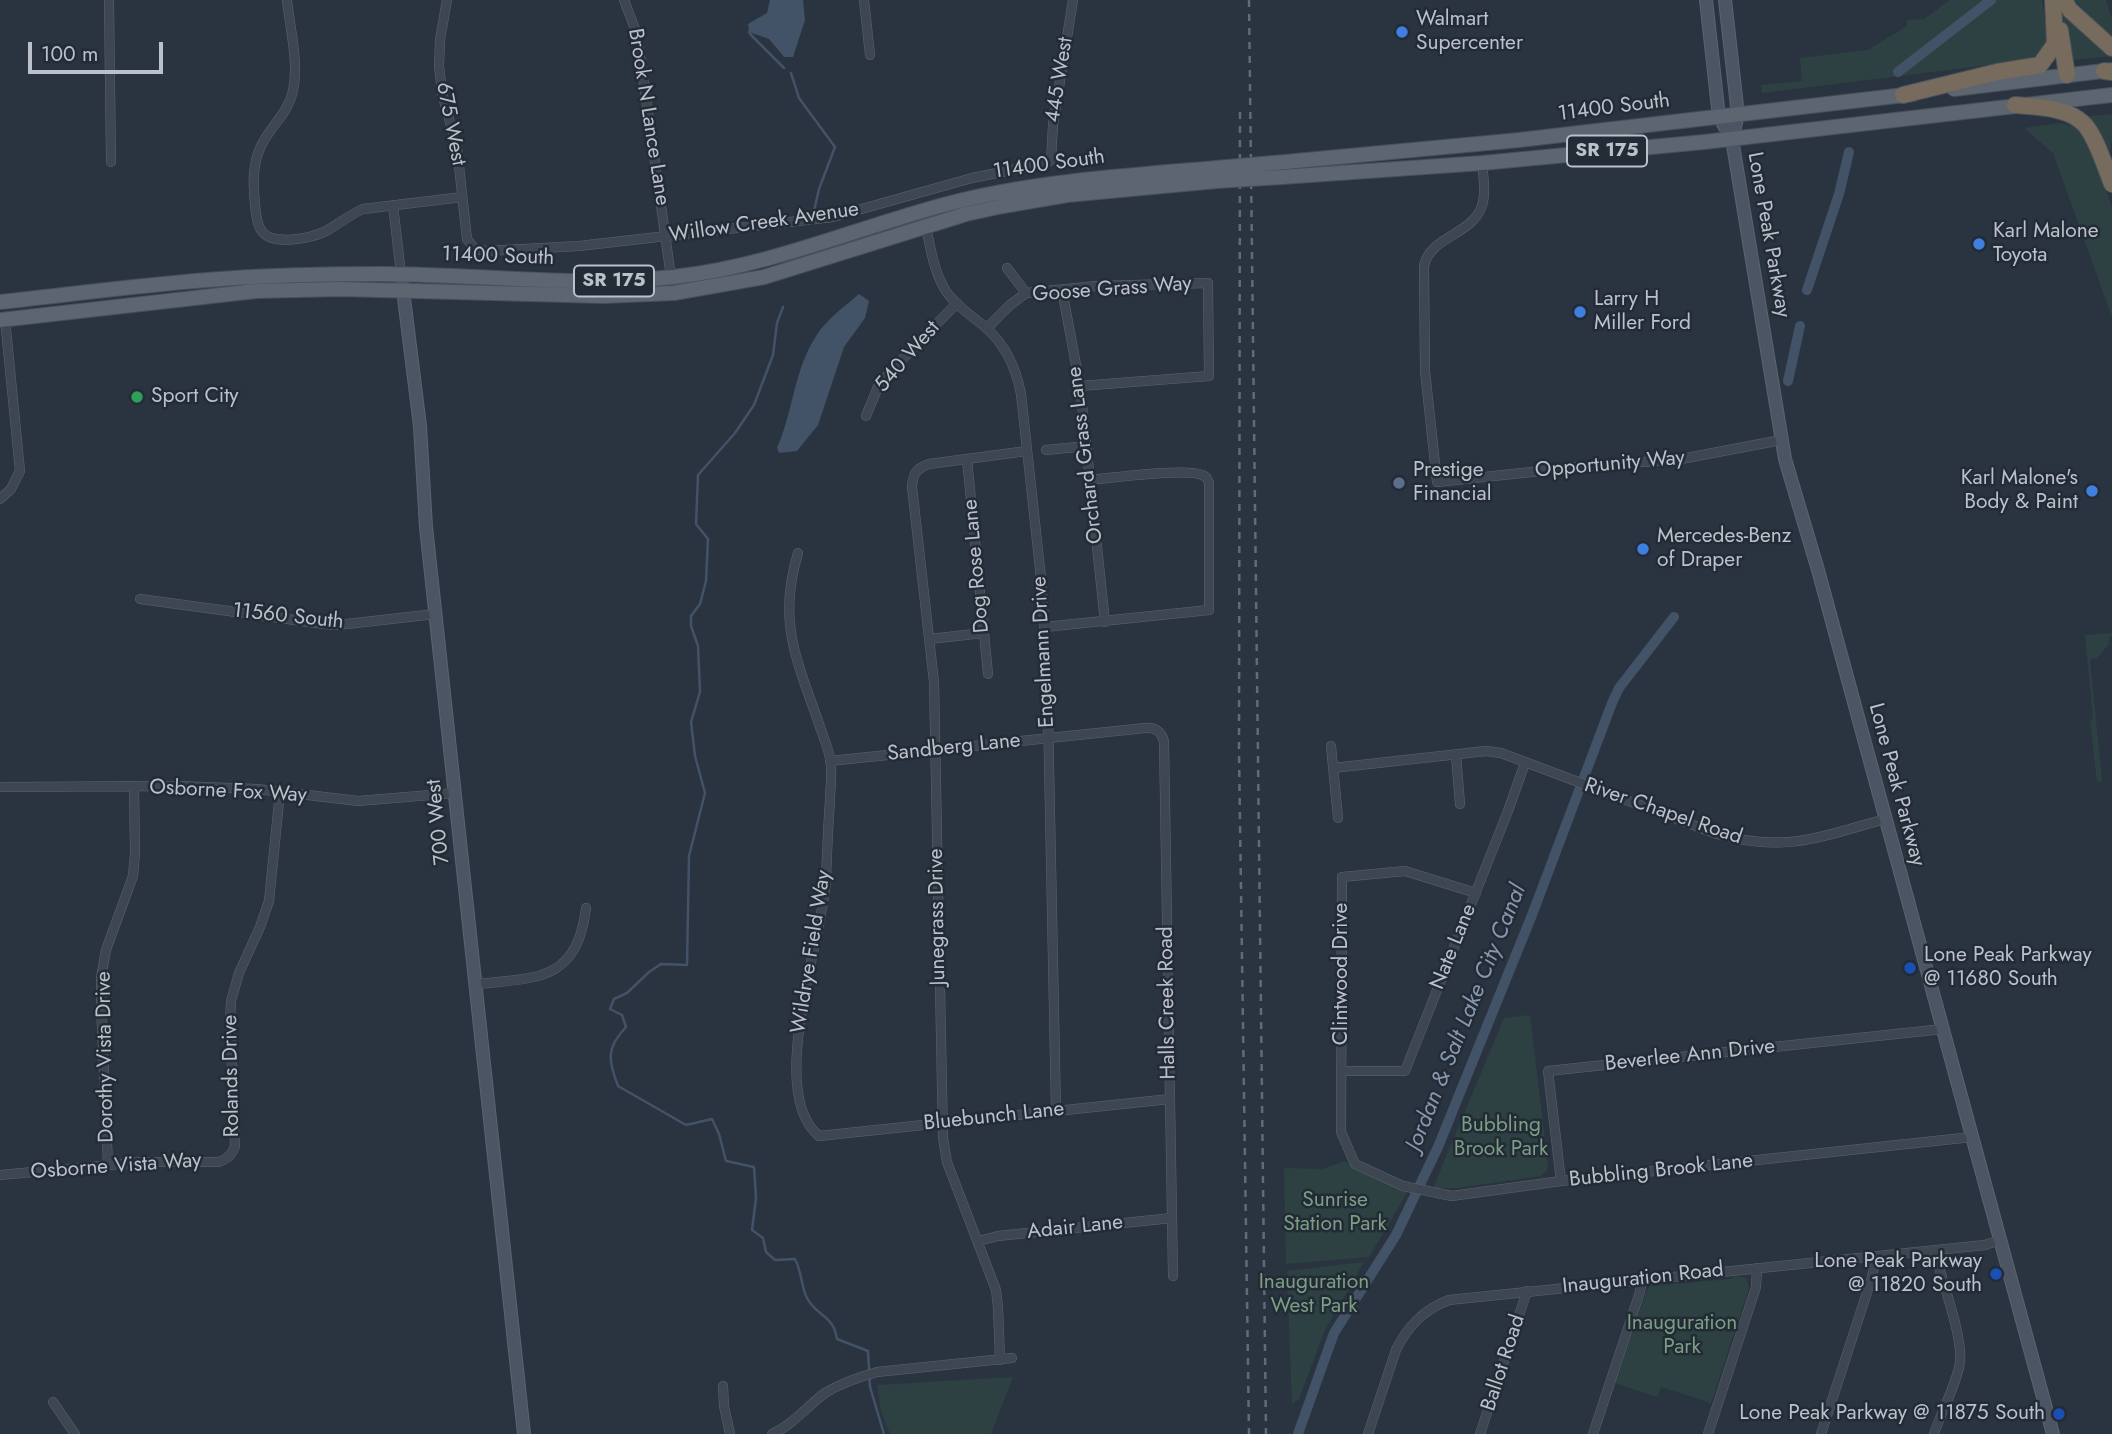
<!DOCTYPE html>
<html>
<head>
<meta charset="utf-8">
<style>
	body { margin:0 }
	#map { position:relative; width:2112px; height:1434px; overflow:hidden; background:#2a3440; font-family:Jost,sans-serif }
	canvas { display:block }
	.scale { position:absolute; left:28px; top:42px; width:135px; height:32px; box-sizing:border-box; border:4px solid #bbc1cb; border-top:0; padding-left:9px; font-size:21px; line-height:24px; white-space:nowrap; color:#bbc1cb; -webkit-text-stroke:5px #232b36; paint-order:stroke }
</style>
</head>
<body>
<div id="map">
<canvas width="2112" height="1434"></canvas>
<div class="scale">100 m</div>
</div>
<script>
const g = document.querySelector('canvas').getContext('2d');
g.lineJoin = 'round';
function paint(path, color) { g.fillStyle = color; g.fill(path, 'evenodd'); }
function stroke(path, color, width, dash) { g.strokeStyle = color; g.lineWidth = width; g.lineCap = dash ? 'butt' : 'round'; g.setLineDash(dash || []); g.stroke(path); }
function write(font, color, halo, rows, align = 'center') {
  g.font = font + ' Jost,sans-serif'; g.lineWidth = 5; g.setLineDash([]); g.textBaseline = 'middle'; g.strokeStyle = halo; g.fillStyle = color; for (const [text, x, y, turn = 0] of rows) {
    g.save(); g.translate(x, y); g.rotate((+turn || 0) * Math.PI / 180); g.textAlign = isNaN(turn) ? turn : align; if (halo) g.strokeText(text, 0, 0); g.fillText(text, 0, 0); g.restore();
  }
}
paint(new Path2D(`
	M1950,0H2042L2048,43L2039,54L2029,60L1762,93L1761,85L1802,81L1800,58L1868,50L1907,26V20L1924,19Z
	M2058,0L2083,33L2112,56L2071,60Z
	M2075,0H2106L2112,19V38L2098,28Z
	M2112,114V139L2109,158L2083,117Z
	M2061,123L2072,126L2073,124L2087,138L2112,207V317L2053,153L2024,128Z
	M2112,633V636L2109,637V644L2097,658L2090,659L2102,781L2097,782L2090,720L2093,719L2085,635Z
	M1530,1015L1548,1166L1546,1172L1541,1176L1457,1188H1433L1504,1018Z
	M1345,1161L1356,1169L1408,1191L1369,1257L1286,1264L1284,1168L1322,1169Z
	M1364,1262L1324,1332L1299,1399L1292,1404L1287,1271Z
	M1734,1276L1746,1278L1749,1288L1711,1403L1661,1387L1657,1397L1615,1383L1647,1290L1650,1286L1731,1279Z
	M1013,1377L991,1434H890L881,1412L877,1385Z`), '#2d4142');
paint(new Path2D(`
	M770,0H803L805,20L793,57H784L769,39L749,32L748,24L767,13Z
	M859,294L869,301L865,318L844,347L818,425L797,451L779,453L777,448C793,412 794,370 816,336C826,320 845,306 859,294Z`), '#425267');
stroke(new Path2D(`
	M751,31L749,32L751,35L784,68
	M791,73L799,98L835,147L819,189L814,211
	M783,307L777,323L773,355L754,405L735,433L698,475L696,524L708,539L706,581L700,604L691,616V626L698,646L700,692L691,722L695,756L705,793L689,856L687,965L661,964L649,972L627,993L614,999L610,1009L622,1015L626,1027C606,1048 608,1060 618,1086L686,1125L712,1119L719,1134L726,1161L754,1167L756,1198L752,1230L763,1238L766,1252L775,1260L795,1259C802,1272 801,1286 807,1298C817,1317 833,1314 837,1339L868,1351L870,1387L884,1434`), '#425267', 2.5);
stroke(new Path2D(`
	M1898,72L1991,0
	M1807,290L1839,194L1849,152
	M1788,381L1800,326
	M1298,1434L1334,1333L1396,1235L1438,1147L1532,915L1612,703L1619,688L1674,617`), '#425267', 10);
const street = new Path2D(`
	M109,0L111,162
	M287,0C290,29 299,62 293,91C288,114 270,126 261,146C252,165 253,184 255,204C256,212 256,223 261,230C271,247 312,238 326,231C339,224 349,215 363,209L462,197
	M447,0L440,40L439,66L442,93L457,148L467,239L475,249L486,251L579,246L833,217L972,178L1047,163L1051,160L1053,125L1073,0
	M624,0L637,34L671,277
	M864,0L870,55
	M1482,163C1483,175 1486,190 1483,202C1476,235 1430,235 1424,266L1425,371L1437,482L1607,464L1676,460L1781,440
	M393,205L401,274
	M926,227C931,250 934,274 948,294C959,308 972,316 985,327C1005,344 1016,368 1021,394L1041,578L1047,663L1056,1111
	M1007,268L1026,293
	M1062,290L1080,386L1105,622
	M987,328L1010,305L1026,293L1096,286L1208,283L1209,376L1080,386
	M866,416L878,387L891,371L957,303
	M1046,450L1087,446
	M967,459L988,674
	M0,499L11,489L20,471L5,319
	M798,553C778,619 795,656 817,718C821,731 827,744 830,758C833,772 830,787 830,800C828,827 827,853 826,880C822,941 766,1093 819,1136L1170,1099
	M140,599L324,624L338,625L435,614
	M1045,627L1209,610V483C1207,478 1207,477 1202,475C1187,468 1111,478 1090,480
	M930,639L983,633
	M1331,746L1338,818
	M1456,755L1460,804
	M830,761L1145,728C1155,727 1162,732 1164,742L1173,1276
	M1333,768L1486,751L1501,753L1717,834C1785,853 1820,837 1885,819
	M0,787L177,786L257,789L358,801L455,793
	M1476,893L1405,871L1342,877L1341,1132L1355,1164L1403,1186L1452,1196L1561,1181L1972,1137
	M476,984C538,978 577,981 586,908
	M1341,1071H1405L1508,811L1525,763
	M108,1165L101,1005V978L106,950L133,876L135,853L134,786
	M0,1175L142,1162H218C227,1160 232,1155 235,1146L230,1022L231,1001L239,973L260,927L269,901L280,792
	M1561,1181L1548,1071L1943,1029
	M978,1241L998,1236L1172,1218
	M1000,1360L998,1307L996,1290L947,1162L943,1138L934,682L912,487C913,473 916,469 929,464L1027,451
	M723,1386L724,1406L730,1434
	M53,1402L75,1434
	M772,1434C794,1424 806,1407 825,1393C841,1383 859,1377 877,1372L1012,1358
	M1368,1434L1396,1350C1408,1326 1423,1310 1449,1300L1985,1245L2000,1240
	M1480,1434L1527,1291
	M1593,1434L1640,1292L1642,1279
	M1708,1434L1756,1287L1757,1268
	M1821,1434L1872,1277L1876,1256
	M1934,1434C1941,1412 1957,1384 1960,1362C1963,1336 1941,1278 1934,1250`);
const secondary = new Path2D(`
	M1706,0L1719,117L1732,139L1785,459L1818,570L2053,1434
	M1725,0L1738,115L1732,139
	M402,282L420,426L426,527L524,1434`);
const primary = new Path2D(`
	M1954,89L2112,70
	M1285,162L1519,140L1913,94
	M1282,177L1482,163L1704,142L2112,95
	M0,302C74,294 148,284 221,279C275,275 329,274 382,274C479,274 576,288 673,277C771,266 853,229 947,204C1035,181 1126,176 1216,168
	M0,320L256,291L341,289L604,296L674,293L764,277L966,214L1003,206L1067,195L1217,181`);
const highway = new Path2D(`
	M2064,0L2070,10L2112,48
	M2060,30L2067,75
	M2104,71L2112,72
	M1903,95L1997,72L2040,65L2055,44L2053,0
	M2015,105C2036,107 2068,107 2084,124C2096,136 2105,167 2112,184`);
stroke(street, '#5c646e', 10);
stroke(secondary, '#5c646e', 14);
stroke(primary, '#484f5a', 16);
stroke(highway, '#49515b', 18);
stroke(street, '#3e4651', 9);
stroke(secondary, '#4c5563', 12);
stroke(primary, '#5c6570', 14);
stroke(highway, '#766b5c', 16);
stroke(new Path2D(`
	M1249,0L1266,1434
	M1240,112L1239,753L1249,1434`), '#616a77', 2.5, [7, 7]);
const primaryBridge = new Path2D(`
	M1216,168L1285,162
	M1217,181L1282,177`);
stroke(primaryBridge, '#484f5a', 16, []);
stroke(primaryBridge, '#5c6570', 14);
for (const [x, y, r, color] of [
	[1402,32,7,"#3f7fe0"],
	[1979,244,7,"#3f7fe0"],
	[1580,312,7,"#3f7fe0"],
	[137,397,7,"#2e9e5b"],
	[1399,483,7,"#5c6f8a"],
	[2092,491,7,"#3f7fe0"],
	[1643,549,7,"#3f7fe0"],
	[1910,968,7,"#1a4fb4"],
	[1996,1274,7,"#1a4fb4"],
	[2059,1414,7,"#1a4fb4"]
]) { const dot = new Path2D(); dot.arc(x, y, r, 0, 2 * Math.PI); g.fillStyle = color; g.fill(dot); stroke(dot, '#232b36', 2.5); }
for (const [x, y, w] of [
	[1607,151,80],
	[614,281,80]
]) { const box = new Path2D(); box.roundRect(x - w / 2, y - 15.5, w, 31, 5); g.fillStyle = '#232b36'; g.fill(box); stroke(box, '#bbc1cb', 2); }
write('bold 19px', '#bbc1cb', null, [
	["SR 175",1607,151],
	["SR 175",614,281]
]);
write('21px', '#bbc1cb', '#232b36', [
	["Walmart",1416,20],
	["Supercenter",1416,44],
	["Karl Malone",1993,232],
	["Toyota",1993,256],
	["Larry H",1594,300],
	["Miller Ford",1594,324],
	["Sport City",151,397],
	["Prestige",1413,471],
	["Financial",1413,495],
	["Karl Malone's",2078,479,"right"],
	["Body & Paint",2078,503,"right"],
	["Mercedes-Benz",1657,537],
	["of Draper",1657,561],
	["Lone Peak Parkway",1924,956],
	["@ 11680 South",1924,980],
	["Lone Peak Parkway",1982,1262,"right"],
	["@ 11820 South",1982,1286,"right"],
	["Lone Peak Parkway @ 11875 South",2045,1414,"right"]
], 'left');
write('21px', '#bbc1cb', '#232b36', [
	["445 West",1060,80,-81],
	["11400 South",1614,108,-7],
	["Brook N Lance Lane",648,117,81],
	["675 West",450,124,79],
	["11400 South",1049,165,-8],
	["Willow Creek Avenue",764,223,-8],
	["Lone Peak Parkway",1768,235,80],
	["11400 South",498,257,2],
	["Goose Grass Way",1112,290,-4],
	["540 West",908,357,-49],
	["Orchard Grass Lane",1086,455,-97],
	["Opportunity Way",1610,465,-5],
	["Dog Rose Lane",977,566,-95],
	["11560 South",288,617,6],
	["Engelmann Drive",1044,652,-93],
	["Sandberg Lane",954,748,-6],
	["Lone Peak Parkway",1896,785,75],
	["Osborne Fox Way",228,792,3],
	["River Chapel Road",1663,812,19],
	["700 West",439,822,-96],
	["Junegrass Drive",938,917,-91],
	["Nate Lane",1454,947,-68],
	["Wildrye Field Way",812,952,-81],
	["Clintwood Drive",1342,974,-90],
	["Halls Creek Road",1168,1003,-91],
	["Beverlee Ann Drive",1690,1056,-6],
	["Dorothy Vista Drive",106,1057,-91],
	["Rolands Drive",232,1076,-91],
	["Bluebunch Lane",994,1117,-6],
	["Osborne Vista Way",116,1167,-4],
	["Bubbling Brook Lane",1661,1171,-6],
	["Adair Lane",1075,1228,-6],
	["Inauguration Road",1643,1279,-6],
	["Ballot Road",1504,1363,-72]
]);
write('21px', '#7c9e83', '#232b36', [
	["Bubbling",1501,1126],
	["Brook Park",1501,1150],
	["Sunrise",1335,1201],
	["Station Park",1335,1225],
	["Inauguration",1314,1283],
	["West Park",1314,1307],
	["Inauguration",1682,1324],
	["Park",1682,1348]
]);
write('italic 23px', '#8698ae', '#232b36', [
	["Jordan & Salt Lake City Canal",1467,1018,-68]
]);
</script>
</body>
</html>
